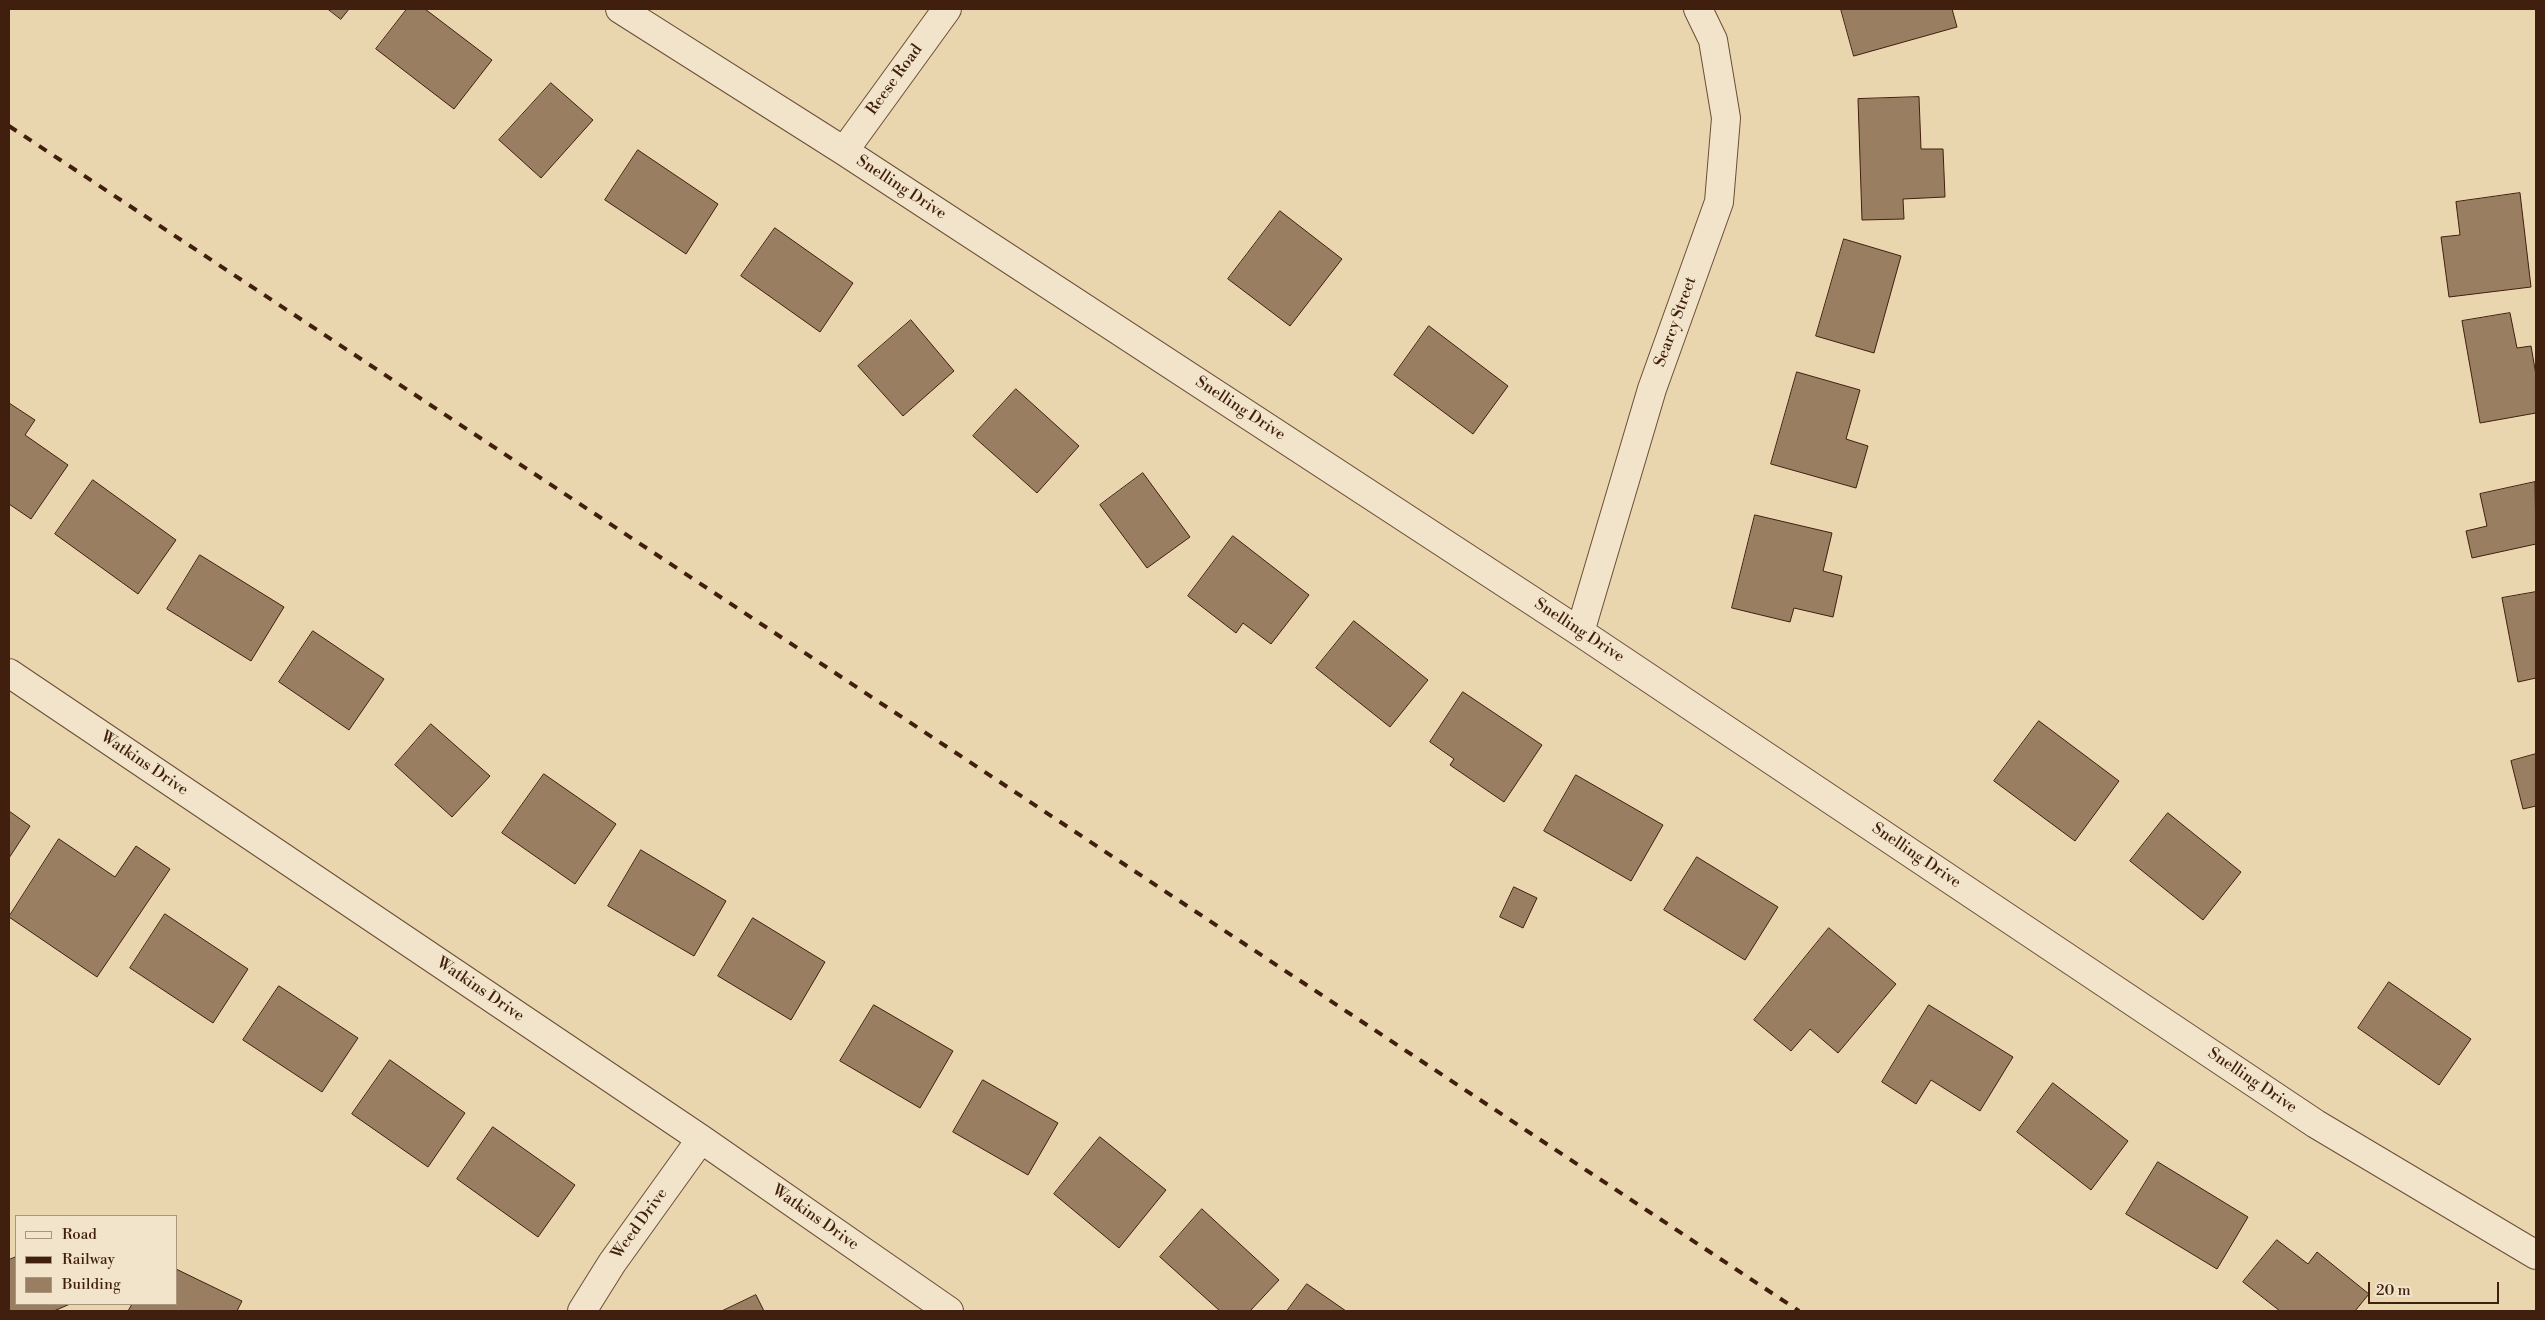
<!DOCTYPE html>
<html>
<head>
<meta charset="utf-8">
<style>
	body { margin:0 }
	#map { position:relative; width:2545px; height:1320px; overflow:hidden; background:#ead6ae; font-family:"Libre Bodoni",serif }
	canvas { display:block }
	.frame { position:absolute; inset:0; border:10px solid #411f0f; pointer-events:none }
	.legend { position:absolute; left:15px; top:1215px; width:162px; height:90px; box-sizing:border-box; background:#f1e4ca; border:1px solid #ab957f; margin:0; padding:6px 9px; list-style:none; font-size:15px; color:#411f0f }
	.legend li { display:flex; align-items:center; gap:10px; height:25px }
	.legend b { width:25px; border:1px solid #ab957f }
	.scale { position:absolute; left:2368px; top:1282px; width:131px; height:22px; box-sizing:border-box; border:2px solid #411f0f; border-top:0; padding-left:6px; font-size:15px; line-height:18px; white-space:nowrap; color:#411f0f; -webkit-text-stroke:4px #f1e4ca; paint-order:stroke }
</style>
</head>
<body>
<div id="map">
<canvas width="2545" height="1320"></canvas>
<div class="frame"></div>
<ul class="legend">
<li><b style="height:6px;background:#f1e4ca"></b>Road</li>
<li><b style="height:6px;background:#411f0f"></b>Railway</li>
<li><b style="height:14px;background:#997e62"></b>Building</li>
</ul>
<div class="scale">20 m</div>
</div>
<script>
const g = document.querySelector('canvas').getContext('2d');
g.lineJoin = 'round';
function paint(path, color) { g.fillStyle = color; g.fill(path, 'evenodd'); }
function stroke(path, color, width, dash) { g.strokeStyle = color; g.lineWidth = width; g.lineCap = dash ? 'butt' : 'round'; g.setLineDash(dash || []); g.stroke(path); }
function write(font, color, halo, rows, align = 'center') {
  g.font = font + ' "Libre Bodoni",serif'; g.lineWidth = 4.5; g.setLineDash([]); g.textBaseline = 'middle'; g.strokeStyle = halo; g.fillStyle = color; for (const [text, x, y, turn = 0] of rows) {
    g.save(); g.translate(x, y); g.rotate((+turn || 0) * Math.PI / 180); g.textAlign = isNaN(turn) ? turn : align; if (halo) g.strokeText(text, 0, 0); g.fillText(text, 0, 0); g.restore();
  }
}
const building = new Path2D(`
	M328,9H349L341,19Z
	M407,9H425L492,60L454,109L376,49Z
	M1841,9H1952L1957,27L1854,56Z
	M551,83L593,120L541,178L499,140Z
	M1919,97L1921,149H1943L1945,197L1903,199L1904,219L1862,220L1858,99Z
	M638,150L718,204L686,254L605,200Z
	M2520,193L2531,287L2449,297L2441,237L2460,235L2456,202Z
	M1280,211L1342,259L1290,326L1228,279Z
	M775,228L853,283L820,332L741,276Z
	M1844,239L1901,256L1874,353L1816,336Z
	M2510,313L2517,348L2531,346L2536,375V413L2480,423L2462,321Z
	M911,320L954,371L903,416L858,366Z
	M1429,326L1508,386L1473,434L1394,375Z
	M1797,372L1860,390L1846,439L1868,446L1856,488L1771,464Z
	M1016,389L1079,446L1037,493L973,436Z
	M9,403L35,420L25,435L68,465L31,519L9,504Z
	M1143,473L1190,537L1147,568L1100,505Z
	M93,480L176,540L138,594L55,534Z
	M2535,482L2536,544L2472,558L2466,531L2487,526L2480,494Z
	M1755,515L1832,533L1823,571L1842,576L1833,617L1794,608L1790,622L1732,608Z
	M1233,536L1309,595L1271,644L1243,623L1236,633L1188,596Z
	M200,555L284,607L251,661L167,609Z
	M2536,592V678L2518,682L2502,598Z
	M1354,621L1428,680L1390,727L1316,668Z
	M313,631L384,679L349,730L279,682Z
	M1463,692L1542,745L1504,802L1450,765L1454,759L1430,742Z
	M2039,721L2119,781L2075,841L1994,781Z
	M431,724L490,776L452,817L395,765Z
	M2536,754V806L2523,809L2511,761Z
	M544,774L616,824L575,884L502,833Z
	M1576,775L1663,825L1631,881L1544,831Z
	M9,811L30,826L9,858Z
	M2168,813L2241,872L2203,920L2130,861Z
	M59,839L115,877L136,846L170,869L97,977L9,917Z
	M641,850L726,901L694,956L608,906Z
	M1697,857L1778,907L1745,960L1664,910Z
	M1514,887L1537,898L1523,928L1500,917Z
	M165,914L248,969L213,1023L130,968Z
	M753,918L825,962L791,1020L718,976Z
	M1829,928L1896,984L1838,1053L1810,1029L1791,1051L1754,1020Z
	M2389,982L2471,1039L2439,1085L2358,1028Z
	M279,986L358,1038L322,1092L243,1040Z
	M874,1005L953,1051L920,1108L840,1061Z
	M1929,1005L2013,1057L1980,1111L1931,1080L1916,1104L1882,1082Z
	M390,1060L465,1113L428,1167L352,1114Z
	M983,1080L1058,1123L1028,1175L953,1132Z
	M2053,1083L2128,1141L2091,1190L2017,1132Z
	M493,1127L575,1185L538,1237L457,1179Z
	M1100,1137L1166,1190L1119,1248L1054,1194Z
	M2158,1162L2248,1217L2217,1269L2126,1214Z
	M1202,1209L1279,1280L1250,1311H1220L1160,1257Z
	M2277,1240L2308,1264L2317,1252L2369,1294L2355,1311H2280L2243,1282Z
	M16,1257V1304H70L54,1311H9V1260Z
	M176,1269L242,1301L237,1311H128L132,1304H176Z
	M1307,1284L1346,1311H1287Z
	M756,1295L764,1311H722Z`);
paint(building, '#997e62');
stroke(building, '#411f0f', 1);
const minor = new Path2D(`
	M620,9L844,151L1580,632L2316,1124L2536,1255
	M844,151L947,9
	M1580,632L1652,389L1719,202L1726,118L1713,40L1698,9
	M9,673L701,1139L949,1311
	M582,1311L612,1263L701,1139`);
stroke(minor, '#6b4d37', 30);
stroke(minor, '#f1e4ca', 28);
stroke(new Path2D(`
	M9,126L1799,1311`), '#411f0f', 4, [9, 9]);
write('16px', '#411f0f', '#f1e4ca', [
	["Reese Road",895,80,-54],
	["Snelling Drive",901,188,33],
	["Searcy Street",1676,322,-70],
	["Snelling Drive",1240,409,33],
	["Snelling Drive",1579,631,33],
	["Watkins Drive",144,764,34],
	["Snelling Drive",1916,856,34],
	["Watkins Drive",480,990,34],
	["Snelling Drive",2252,1081,34],
	["Watkins Drive",815,1218,35],
	["Weed Drive",640,1224,-54]
]);
</script>
</body>
</html>
